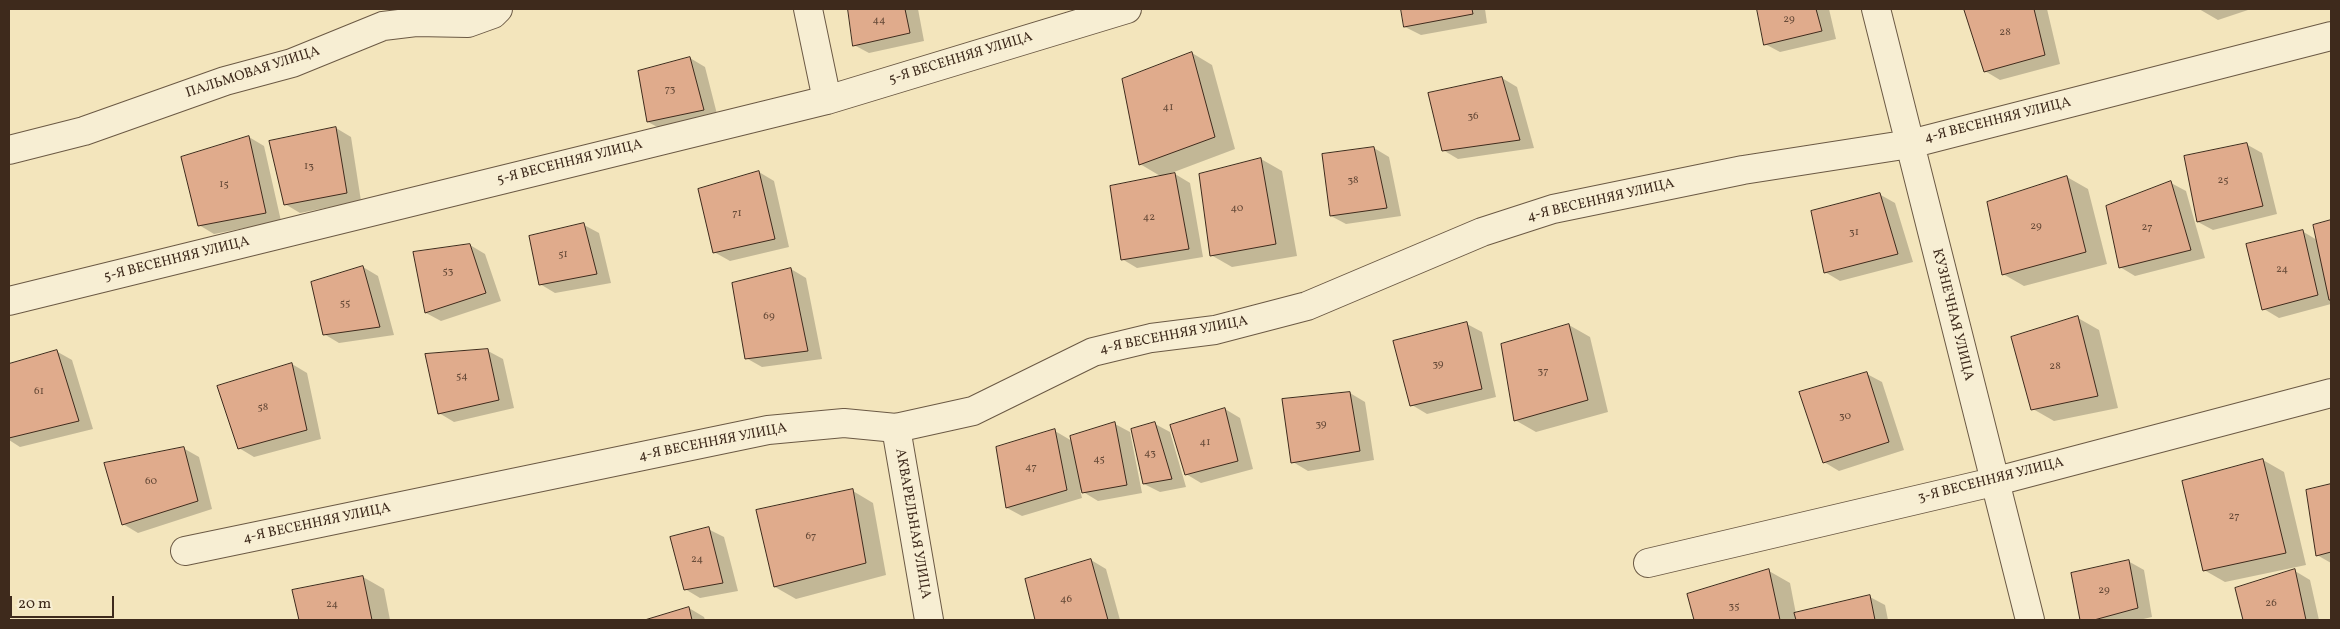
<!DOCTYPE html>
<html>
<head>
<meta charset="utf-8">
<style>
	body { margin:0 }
	#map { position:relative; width:2340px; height:629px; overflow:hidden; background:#f3e5bc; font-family:Vollkorn,serif }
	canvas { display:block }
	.frame { position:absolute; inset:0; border:10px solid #3e2a1c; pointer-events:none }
	.scale { position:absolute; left:10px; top:596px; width:104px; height:22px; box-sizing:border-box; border:2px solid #3e2a1c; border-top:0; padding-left:6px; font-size:15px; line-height:18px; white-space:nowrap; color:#3e2a1c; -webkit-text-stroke:4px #f7eed3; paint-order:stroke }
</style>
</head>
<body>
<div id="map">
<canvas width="2340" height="629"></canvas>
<div class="frame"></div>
<div class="scale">20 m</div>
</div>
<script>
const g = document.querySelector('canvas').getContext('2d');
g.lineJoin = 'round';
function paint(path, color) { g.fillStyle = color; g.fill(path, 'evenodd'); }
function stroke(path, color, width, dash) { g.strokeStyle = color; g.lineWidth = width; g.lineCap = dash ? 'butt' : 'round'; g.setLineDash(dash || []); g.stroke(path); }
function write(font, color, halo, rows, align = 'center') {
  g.font = font + ' Vollkorn,serif'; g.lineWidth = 4.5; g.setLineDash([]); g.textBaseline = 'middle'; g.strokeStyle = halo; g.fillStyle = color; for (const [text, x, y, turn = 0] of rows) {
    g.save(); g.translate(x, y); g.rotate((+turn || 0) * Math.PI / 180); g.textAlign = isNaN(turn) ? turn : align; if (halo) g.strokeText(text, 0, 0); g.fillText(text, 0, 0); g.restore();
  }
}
paint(new Path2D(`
	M850,9H918L924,41L869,53L854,45Z
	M1402,9H1485L1487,23L1421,35L1405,27Z
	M1758,9H1829L1836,39L1780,52L1765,44Z
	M1970,9H2047L2060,64L2000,80L1985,71L1965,11Z
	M2199,9H2251L2218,20Z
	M1192,53L1212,65L1235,149L1166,175L1175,174L1190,183L1203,257L1137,268L1122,259L1162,177L1140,164Z
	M690,58L705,67L718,118L663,130L648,122Z
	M1502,78L1517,87L1534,148L1458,159L1443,150Z
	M336,128L351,137L361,201L300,213L285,204Z
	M249,137L264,146L281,221L214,234L199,225L183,158Z
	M2246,144L2262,153L2277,214L2213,230L2198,222Z
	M1374,148L1389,157L1401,216L1346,224L1331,216Z
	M1261,159L1282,171L1297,256L1232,267L1211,255Z
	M759,172L774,181L789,247L730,261L714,252Z
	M2067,177L2088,189L2107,264L2024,286L2003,274Z
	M2171,183L2186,191L2205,258L2135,276L2120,267Z
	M1879,194L1895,203L1913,262L1840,281L1825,272Z
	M2331,221V304L2279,318L2264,309L2302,231L2317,240L2314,226Z
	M584,225L599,233L611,283L555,293L540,284Z
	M470,245L485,254L501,301L441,321L426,313Z
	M363,267L378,276L394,335L339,343L324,334Z
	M791,269L806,278L822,359L762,367L746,358Z
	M2078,318L2099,330L2118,408L2054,421L2033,409Z
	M1467,324L1482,332L1496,397L1427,414L1412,405Z
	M1569,325L1590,337L1608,412L1536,432L1515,420Z
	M56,351L72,360L93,429L20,447L9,440V366Z
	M488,351L503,359L514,408L454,422L439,413Z
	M292,364L307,373L321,439L254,457L239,448Z
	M1867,374L1882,382L1904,450L1839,471L1824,462Z
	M1350,393L1365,402L1374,460L1308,471L1293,462Z
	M1225,409L1240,418L1253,469L1201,483L1186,474Z
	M1115,424L1130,432L1142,493L1098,501L1080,490L1082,498L1022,516L1007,508L1055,431L1072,441Z
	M1155,424L1170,432L1186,487L1160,492L1144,484Z
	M183,448L199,457L212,509L138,533L123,524Z
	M2263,460L2284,472L2306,565L2225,582L2204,570Z
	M2331,485V563L2317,555L2307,491Z
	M853,491L873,503L886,575L796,599L775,587Z
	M708,529L724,537L738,591L700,598L685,589Z
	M1091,560L1106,569L1120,620H1036L1026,580Z
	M2128,561L2144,570L2152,617L2139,620H2082L2072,574Z
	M1769,571L1790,583L1796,614L1870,597L1885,605L1888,620H1696L1688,595Z
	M2295,571L2310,580L2319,620H2244L2237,589Z
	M363,577L384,589L390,620H300L293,591Z
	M689,608L704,617L705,620H649Z`), '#0003');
const building = new Path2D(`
	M848,9H905L910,33L853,46Z
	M1401,9H1472L1473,14L1404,27Z
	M1757,9H1816L1822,31L1764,45Z
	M1967,9H2034L2045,55L1984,72L1964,10Z
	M1192,52L1215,137L1139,165L1122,79Z
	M690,57L704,110L647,122L638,71Z
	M1502,77L1520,140L1442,151L1428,93Z
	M336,127L347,193L284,205L269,141Z
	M249,136L266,213L198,226L181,157Z
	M2247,143L2263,206L2197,222L2184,156Z
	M1374,147L1387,208L1330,216L1322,154Z
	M1261,158L1276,244L1210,256L1199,174Z
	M759,171L775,239L713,253L698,189Z
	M1175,173L1189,249L1121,260L1110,186Z
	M2067,176L2086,252L2002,275L1987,202Z
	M2171,181L2191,250L2119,268L2106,206Z
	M1880,193L1898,254L1824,273L1811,211Z
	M2331,220V300H2329L2313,225Z
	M584,223L597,274L539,285L529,236Z
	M2303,230L2318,295L2262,310L2246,244Z
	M470,244L486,293L425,313L413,252Z
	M363,266L380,327L323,335L311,282Z
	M791,268L808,351L745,359L732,283Z
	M2078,316L2098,396L2031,410L2011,337Z
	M1467,322L1482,389L1410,406L1393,341Z
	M1569,324L1588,400L1514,421L1501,344Z
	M488,349L499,400L438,414L425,354Z
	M57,350L79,421L9,438V364Z
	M292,363L307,430L238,449L217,386Z
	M1867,372L1889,442L1823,463L1799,392Z
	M1350,392L1360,451L1291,463L1282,399Z
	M1225,408L1238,461L1185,475L1170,425Z
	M1115,422L1127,485L1082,493L1070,436Z
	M1155,422L1172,479L1143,484L1131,429Z
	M1055,429L1067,490L1006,508L996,447Z
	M184,447L198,501L122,525L104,463Z
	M2263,459L2286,553L2203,571L2182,481Z
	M2331,484V552L2316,556L2306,490Z
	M853,489L866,563L774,587L756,510Z
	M709,527L723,583L684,590L670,537Z
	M1091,559L1108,620H1035L1025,579Z
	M2129,560L2138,608L2094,620H2080L2071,573Z
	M1769,569L1780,620H1694L1687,594Z
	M2295,569L2306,620H2243L2235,588Z
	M363,576L372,620H299L292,590Z
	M1870,595L1875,620H1796L1794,613Z
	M689,607L692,620H645Z`);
paint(building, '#e0ab8c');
stroke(building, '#3e2a1c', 1);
const minor = new Path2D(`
	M808,9L827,100
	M1876,9L2030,620
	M9,150L84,131L225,81L292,63L383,26L416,22L468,23L493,14L498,9
	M9,301L827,100L1127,9
	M896,428L929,620
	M185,551L768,430L844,423L896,428L973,411L1093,352L1151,338L1215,330L1307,306L1482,232L1553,209L1743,170L1910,144L2331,36
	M1648,563L1993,482L2331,393`);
stroke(minor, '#6b5944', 30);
stroke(minor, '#f7eed3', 28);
write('11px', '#664a38', null, [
	["29",1789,20],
	["44",879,21],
	["28",2005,33],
	["73",670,90],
	["41",1168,108],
	["36",1473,117],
	["13",309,167],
	["38",1353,181],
	["25",2223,181],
	["15",224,185],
	["40",1237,209],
	["71",737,214],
	["42",1149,218],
	["29",2036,227],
	["27",2147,228],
	["31",1854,233],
	["51",563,255],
	["24",2282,270],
	["53",448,272],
	["55",345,304],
	["69",769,317],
	["39",1438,365],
	["28",2055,367],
	["37",1543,372],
	["54",462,377],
	["61",39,392],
	["58",263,408],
	["30",1845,417],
	["39",1321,425],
	["41",1205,443],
	["43",1150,454],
	["45",1099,460],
	["47",1031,468],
	["60",151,482],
	["27",2234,517],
	["67",811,537],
	["24",697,560],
	["29",2104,591],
	["46",1066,600],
	["26",2271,604],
	["24",332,605],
	["35",1734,607]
]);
write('14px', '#3e2a1c', '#f7eed3', [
	["5-Я ВЕСЕННЯЯ УЛИЦА",961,59,-17],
	["ПАЛЬМОВАЯ УЛИЦА",253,73,-18],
	["4-Я ВЕСЕННЯЯ УЛИЦА",1998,121,-14],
	["5-Я ВЕСЕННЯЯ УЛИЦА",570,163,-14],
	["4-Я ВЕСЕННЯЯ УЛИЦА",1601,201,-13],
	["5-Я ВЕСЕННЯЯ УЛИЦА",177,260,-14],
	["КУЗНЕЧНАЯ УЛИЦА",1952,315,76],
	["4-Я ВЕСЕННЯЯ УЛИЦА",1174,336,-11],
	["4-Я ВЕСЕННЯЯ УЛИЦА",713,443,-11],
	["3-Я ВЕСЕННЯЯ УЛИЦА",1991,481,-14],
	["4-Я ВЕСЕННЯЯ УЛИЦА",317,524,-12],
	["АКВАРЕЛЬНАЯ УЛИЦА",912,524,80]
]);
</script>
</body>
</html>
